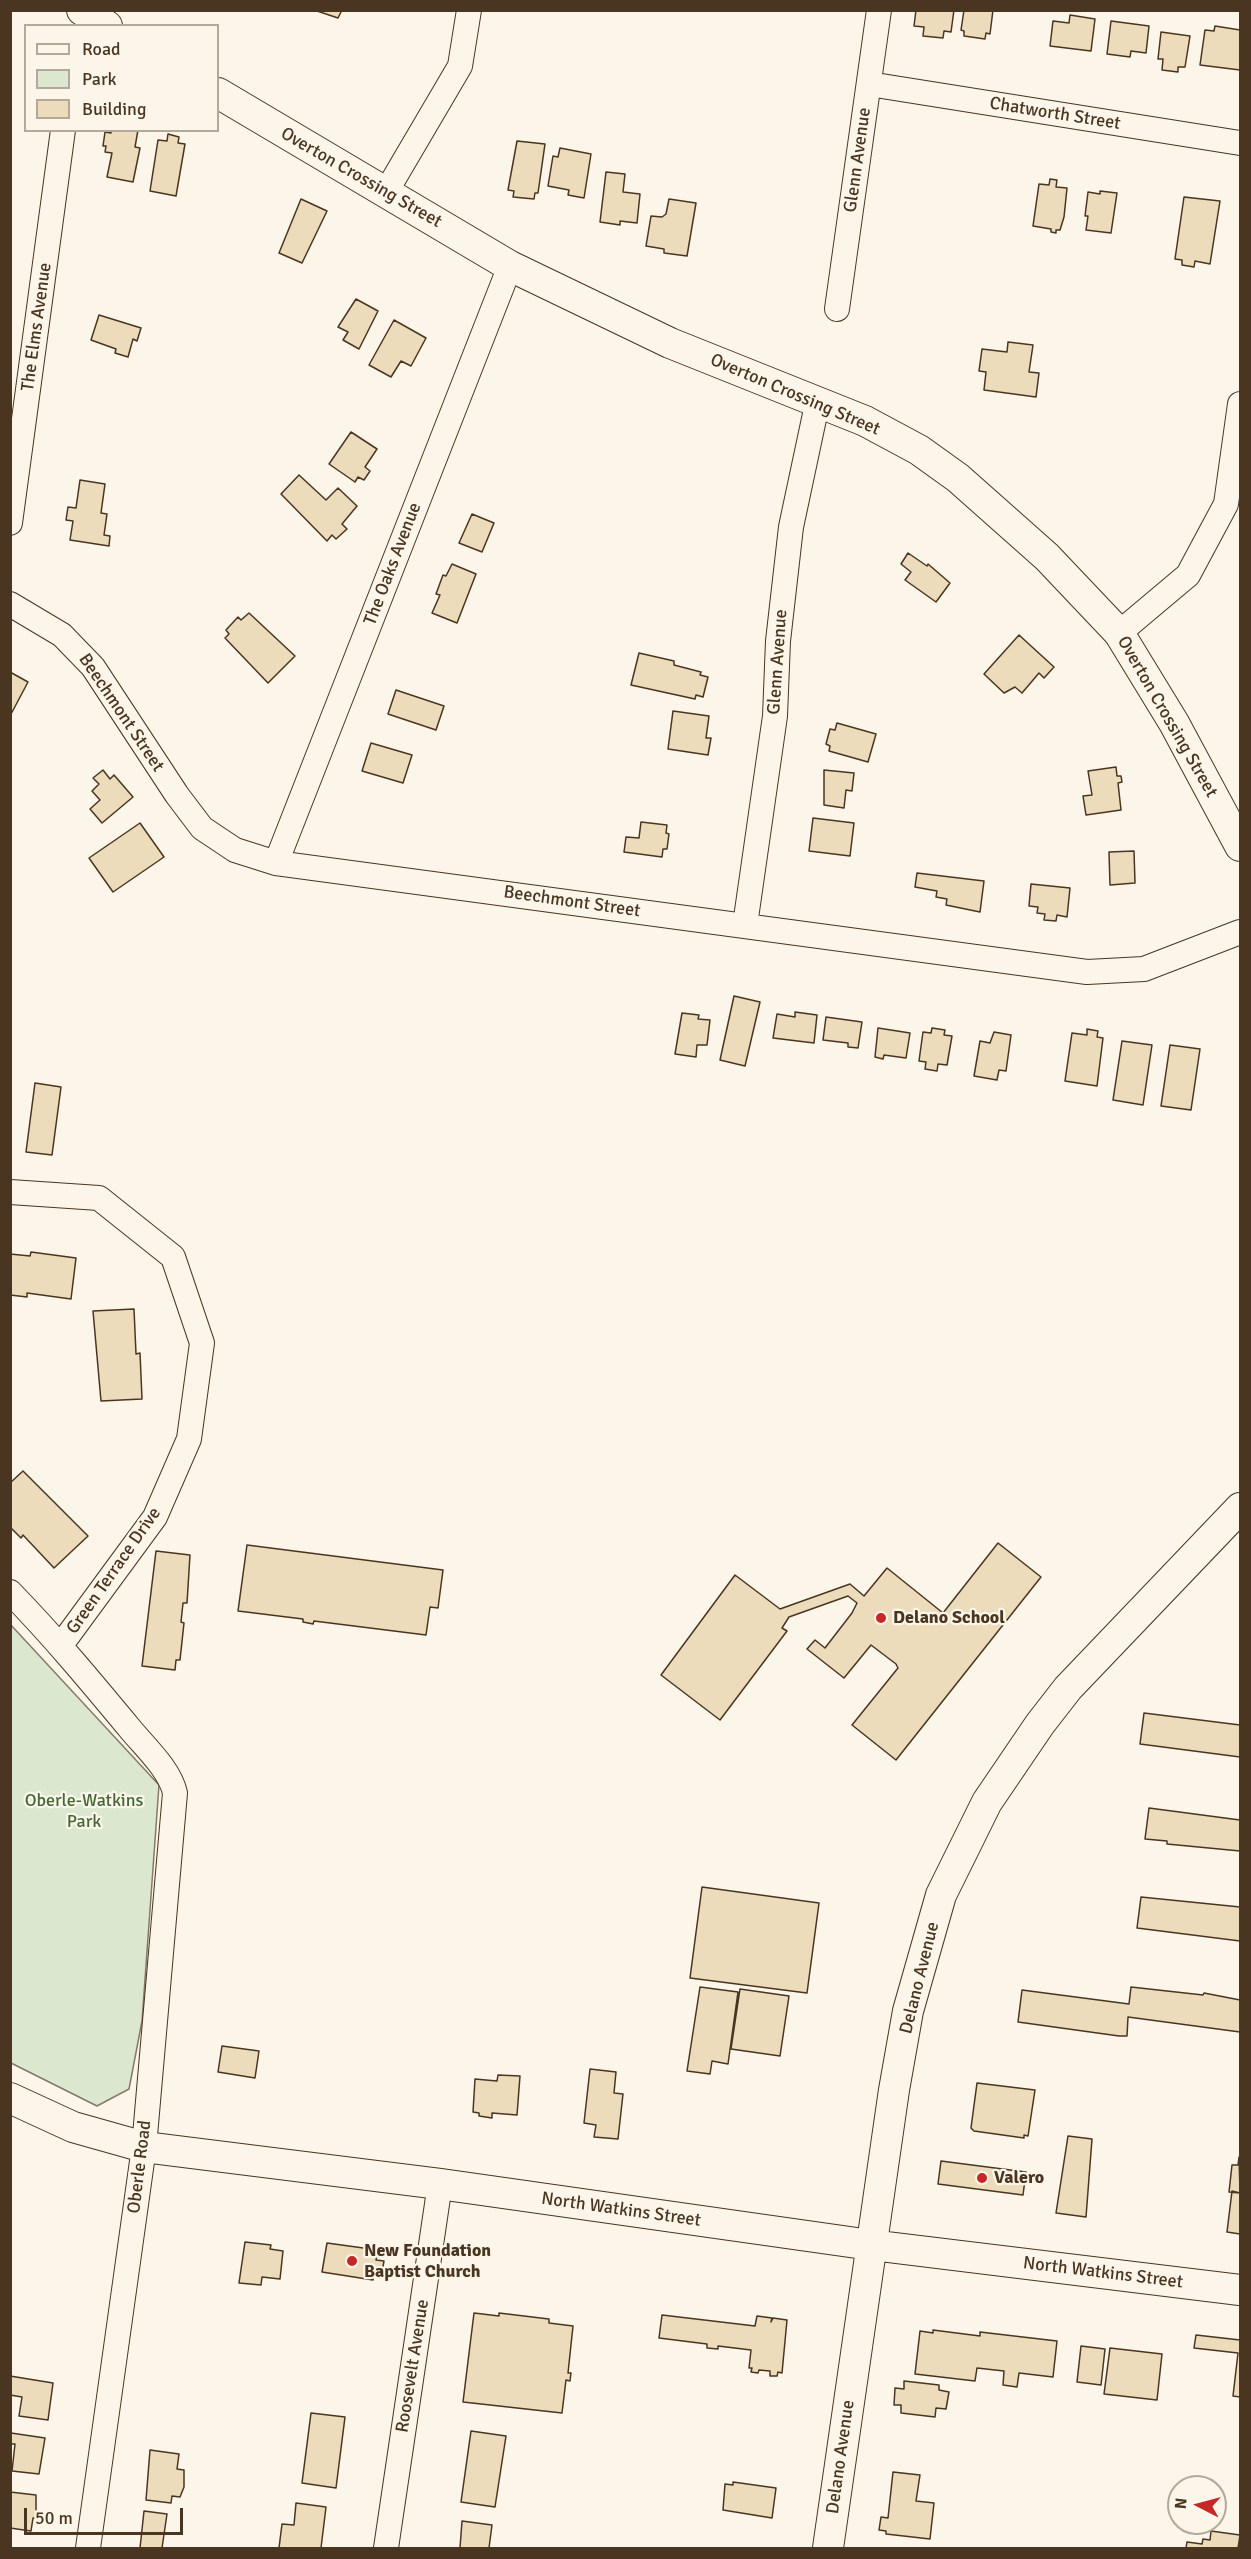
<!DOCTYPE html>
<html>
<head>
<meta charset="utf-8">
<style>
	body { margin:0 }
	#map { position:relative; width:1251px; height:2559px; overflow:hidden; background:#fbf6e9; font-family:Signika,sans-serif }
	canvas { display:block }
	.frame { position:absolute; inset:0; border:12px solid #4a3520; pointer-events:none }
	.legend { position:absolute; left:24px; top:24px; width:195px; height:108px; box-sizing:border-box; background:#fbf6e9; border:2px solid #b4a999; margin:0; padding:8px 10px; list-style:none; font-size:18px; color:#4a3520 }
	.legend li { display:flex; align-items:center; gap:12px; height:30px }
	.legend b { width:30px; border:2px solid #b4a999 }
	.north { position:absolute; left:1167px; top:2475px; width:60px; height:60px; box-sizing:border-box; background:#fbf6e9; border:2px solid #b4a999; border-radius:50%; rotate:276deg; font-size:16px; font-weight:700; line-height:24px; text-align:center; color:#4a3520 }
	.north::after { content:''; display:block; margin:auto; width:21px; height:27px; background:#c62828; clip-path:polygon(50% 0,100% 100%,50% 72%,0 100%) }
	.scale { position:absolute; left:24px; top:2508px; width:159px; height:27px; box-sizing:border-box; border:3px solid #4a3520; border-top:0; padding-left:8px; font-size:18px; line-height:21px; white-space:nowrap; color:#4a3520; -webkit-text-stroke:4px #fbf6e9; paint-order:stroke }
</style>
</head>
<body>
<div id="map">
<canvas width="1251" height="2559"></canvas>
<div class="frame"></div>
<ul class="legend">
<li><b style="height:8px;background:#fbf6e9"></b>Road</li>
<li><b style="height:16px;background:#dce7d0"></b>Park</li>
<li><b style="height:16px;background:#ecdcbc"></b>Building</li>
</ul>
<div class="north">N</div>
<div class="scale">50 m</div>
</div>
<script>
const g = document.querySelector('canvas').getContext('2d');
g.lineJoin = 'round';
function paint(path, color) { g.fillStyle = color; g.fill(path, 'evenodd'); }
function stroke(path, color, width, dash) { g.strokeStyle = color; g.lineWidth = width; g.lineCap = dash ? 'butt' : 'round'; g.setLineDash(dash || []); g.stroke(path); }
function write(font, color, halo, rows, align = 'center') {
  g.font = font + ' Signika,sans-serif'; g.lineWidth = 4.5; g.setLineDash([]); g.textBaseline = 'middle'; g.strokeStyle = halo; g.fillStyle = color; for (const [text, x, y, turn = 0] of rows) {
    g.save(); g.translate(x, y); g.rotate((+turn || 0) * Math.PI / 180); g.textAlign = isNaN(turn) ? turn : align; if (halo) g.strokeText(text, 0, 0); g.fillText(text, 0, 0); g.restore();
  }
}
const green = new Path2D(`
	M10,1624L159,1785L142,2021L129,2089L97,2106L11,2063Z`);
paint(green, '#dce7d0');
stroke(green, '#887966', 1.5);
const building = new Path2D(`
	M342,10L338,18L317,11L318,10Z
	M916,10H954L951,32L944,31L943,38L923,36L924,27L914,26Z
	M964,10H993L990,34L986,33L985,39L964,36V31L961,30Z
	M1070,15L1095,19L1091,51L1050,46L1053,21L1069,23Z
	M1111,21L1149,26L1146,53L1131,51L1130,57L1107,54Z
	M1215,26L1240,30V70L1200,65L1205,30L1214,31Z
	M1161,32L1190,36L1185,67H1178V72L1162,70L1163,59H1158Z
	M111,130H138L135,147L140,148L133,182L107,177L112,153L105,152L106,146H103L105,132L111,133Z
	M168,134L179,137L178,143L185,144L176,196L150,191L158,140L167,141Z
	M517,141L545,144L538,193H535L534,199L513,197L514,191L508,190Z
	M560,148L591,154L584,198L568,195L569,190L548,186L553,156L558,157Z
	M606,172L625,174L623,192L640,194L637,223L620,221V225L600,222Z
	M1050,179L1057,180L1056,187L1067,188L1064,217L1060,230H1056V233L1051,232V229L1033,226L1039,184L1049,185Z
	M1100,191L1117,193L1111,233L1086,230L1088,216H1085L1088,192L1100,194Z
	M1184,197L1220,201L1210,264L1195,261L1194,267L1182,265V260L1175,259Z
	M301,199L327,211L302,263L279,253Z
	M669,199L696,203L687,256L664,253V249L646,246L651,216L662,217L666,214Z
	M356,299L378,311L359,349L343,340L348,332L338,327Z
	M99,315L141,328L137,341L133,339L128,357L115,353L116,349L91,340Z
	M394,320L426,338L411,366L401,361L391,377L369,365Z
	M1008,342L1033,345L1029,372L1039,373L1036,397L984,390L986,372L979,371L982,349L1007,352Z
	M351,432L377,449L365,467L370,471L364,480L358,477L355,482L329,464Z
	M299,475L326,500L338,488L357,506L342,524L347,529L336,539L332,535L327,541L281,494Z
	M80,480L105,484L101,513L107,514L104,535L110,536L109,546L70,540L73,521L66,520L68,507L76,508Z
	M472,514L494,523L482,552L459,543Z
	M908,553L927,566L928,564L950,583L936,602L905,580L911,572L901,564Z
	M452,564L476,574L457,623L432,613L440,595L436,594L443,575L446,576Z
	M249,613L295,656L268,683L225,638L229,634L226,630L238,617L241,620Z
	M1019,635L1054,667L1044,678L1039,673L1022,693L1015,687L1004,693L984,674Z
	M639,653L674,661V665L701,672L700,675L708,677L703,697L696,695L695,699L631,685Z
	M10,672L28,682L10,716Z
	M396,690L444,706L436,730L388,714Z
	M673,711L709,716L706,738H711L708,755L668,749Z
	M837,723L876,734L868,762L829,751L830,746L826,744L830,729L835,730Z
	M371,743L412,755L403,783L362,771Z
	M1116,767L1117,776H1121L1122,782L1118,783L1121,810L1086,815L1083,796L1092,795L1088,771Z
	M103,770L110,779L114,775L133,797L102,823L90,809L100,800L92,791L99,784L93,778Z
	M824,770L854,773L852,791L846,790L844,808L824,805Z
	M813,818L854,823L850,856L809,851Z
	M641,822L667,825L666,833L669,834L667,849H663L662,857L624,852L626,837L639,838Z
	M140,823L164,857L113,892L89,858Z
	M1134,851L1135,883L1110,885L1109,852Z
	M917,873L984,881L980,912L946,905L947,899L936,897L937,891L915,887Z
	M1031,884L1070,888L1067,917L1057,915L1056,921L1044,920L1045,914L1037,913L1038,907L1029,906Z
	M734,996L760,1002L745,1066L720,1060Z
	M795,1012L817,1015L814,1043L773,1038L777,1014L795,1017Z
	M682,1013L699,1015L698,1019L710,1020L707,1045H697L696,1057L675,1054Z
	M826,1017L862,1022L858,1048L848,1047V1043L823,1040Z
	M878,1028L910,1033L906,1058L884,1055L883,1059L875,1057Z
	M932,1028L945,1030L944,1035L952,1036L947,1065L938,1064L937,1071L925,1069L926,1062L919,1061L923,1032L931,1033Z
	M1087,1029L1098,1031L1097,1037L1103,1038L1097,1086L1065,1081L1072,1033L1087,1035Z
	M994,1032L1011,1035L1006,1071L999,1070L997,1080L974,1076L980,1041L990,1043Z
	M1122,1041L1152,1045L1143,1105L1113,1100Z
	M1170,1045L1200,1049L1191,1110L1161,1106Z
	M35,1083L61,1087L52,1155L26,1152Z
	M31,1252L76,1258L71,1299L27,1293V1297L10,1295V1254L30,1256Z
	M134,1309L136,1354L140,1353L142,1399L101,1401L93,1311Z
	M23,1471L88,1536L54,1568L23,1535L21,1538L10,1527V1483Z
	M998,1543L1041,1577L896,1760L852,1725L898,1668L896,1664L871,1645L844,1678L807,1649L815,1640L825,1648L852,1613L857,1603L848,1596L789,1617L782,1628L787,1631L720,1720L661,1675L735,1575L780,1609L850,1584L864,1596L887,1568L943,1613Z
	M247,1545L443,1570L438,1608L430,1607L426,1635L314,1621L313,1624L303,1622V1619L238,1611Z
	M156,1551L190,1555L187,1603H183L181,1622L184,1623L180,1660H176L175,1670L142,1666Z
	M1144,1713L1240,1725V1757L1140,1744Z
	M1149,1808L1240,1820V1851L1167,1844V1841L1145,1839Z
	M702,1887L819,1903L807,1993L690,1978Z
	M1141,1897L1240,1907V1941L1137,1928Z
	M700,1987L738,1992L728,2064L712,2061L710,2074L687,2071Z
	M1131,1987L1203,1995L1204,1993L1240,2000V2032L1128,2017L1127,2036H1119L1018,2022L1022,1990L1129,2004Z
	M740,1989L789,1996L780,2056L731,2049Z
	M222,2046L259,2051L255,2078L218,2072Z
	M590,2069L616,2072L614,2093L623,2094L618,2139L594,2137L596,2125L584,2123Z
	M498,2075L520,2076L517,2115L492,2113V2118L479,2116V2113L473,2112L475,2079L497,2081Z
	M977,2083L1035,2090L1028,2136L1024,2135V2138L974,2131L971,2128Z
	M1068,2136L1092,2139L1086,2217L1056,2213Z
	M1239,2157L1240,2193L1229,2192L1232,2165H1238Z
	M941,2161L1026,2172L1023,2195L938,2184Z
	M1232,2191L1240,2193V2234L1227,2232Z
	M245,2242L271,2245L270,2249L283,2251L280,2279L262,2277L261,2285L239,2283Z
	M327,2243L378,2250L376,2260L384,2261L382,2272L374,2271L373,2280L322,2272Z
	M474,2313L499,2316V2313L549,2319V2323L573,2326L568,2373H571L570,2381L566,2380L562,2413L463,2402Z
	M662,2315L755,2326L757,2316L772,2318L771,2322L773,2318L787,2320L782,2373L778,2372L777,2376H770V2371L759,2370L758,2373L751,2372L752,2368H749L751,2350L718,2346V2349L707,2348V2344L659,2338Z
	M933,2330L980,2336V2332L1057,2341L1053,2377L1019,2373L1017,2387L1003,2385L1004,2371L977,2368L975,2381L915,2374L920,2331L933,2333Z
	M1196,2335L1240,2340V2397L1233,2396L1238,2353L1194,2348Z
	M1081,2346L1105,2349L1101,2385L1077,2382Z
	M1110,2348L1162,2354L1157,2400L1104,2394Z
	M10,2376L53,2383L48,2420L19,2416L22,2397L10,2395Z
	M904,2381L939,2385V2390L949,2392L946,2409L936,2408L935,2417L901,2413V2405H894L895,2388L904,2389Z
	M311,2413L345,2417L336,2488L302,2483Z
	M471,2431L506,2436L495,2507L461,2502Z
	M11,2433L45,2438L39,2474L12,2471L15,2444H10Z
	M150,2450L179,2454L177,2469L184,2470V2487L180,2497L172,2496L171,2503L146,2500Z
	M893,2472L920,2475L916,2501L934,2503L930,2539L886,2534V2531L879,2530L881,2517L888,2518Z
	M733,2482L776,2488L772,2518L723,2510L725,2484L733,2485Z
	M10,2492L36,2495V2518H33L31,2531L10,2528Z
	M296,2503L326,2507L321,2548H279L282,2524L294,2525Z
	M144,2511L167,2514L162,2548H140Z
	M462,2521L492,2525L489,2548H460Z
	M1211,2531L1240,2535L1238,2548H1240H1186L1187,2542L1202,2544L1203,2539L1210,2540Z`);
paint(building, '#ecdcbc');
stroke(building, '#4a3520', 1.5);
const minor = new Path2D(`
	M869,84L1240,143
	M386,192L460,66L469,10
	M837,309L879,10
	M10,523L63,130
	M10,604L62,635L93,667L177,795L202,828L235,850L276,863L1087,972L1144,969L1240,932
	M1119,633L1188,575L1226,504L1240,404
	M276,863L510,266
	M745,925L775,716L778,641L791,527L818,400
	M10,1192L99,1198L173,1257L202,1343L189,1439L155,1517L61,1645
	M10,1592C53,1636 92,1683 131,1730C146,1748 170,1770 175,1793L144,2147L88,2548
	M386,2548L440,2184`);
const major = new Path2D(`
	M82,10L107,26
	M218,93L510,266L670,343L865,421L919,450L958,478L1047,557L1119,633L1174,723L1240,846
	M10,2098L73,2127L144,2147L440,2184L871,2245L1240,2290
	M828,2548L894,2090L908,2011L941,1895L987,1802L1040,1724L1068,1688L1240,1508`);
stroke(minor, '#4a3520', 26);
stroke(major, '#4a3520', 32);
stroke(minor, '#fbf6e9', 24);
stroke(major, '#fbf6e9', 30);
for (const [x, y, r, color] of [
	[881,1618,6,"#c62828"],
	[982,2178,6,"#c62828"],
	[352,2261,6,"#c62828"]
]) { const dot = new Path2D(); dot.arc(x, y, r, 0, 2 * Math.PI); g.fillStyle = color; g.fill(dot); stroke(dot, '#fbf6e9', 2); }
write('18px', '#4a3520', '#fbf6e9', [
	["Chatworth Street",1055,114,9],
	["Glenn Avenue",858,160,-82],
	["Overton Crossing Street",361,178,30],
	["The Elms Avenue",37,327,-82],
	["Overton Crossing Street",795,395,23],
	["The Oaks Avenue",393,564,-69],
	["Glenn Avenue",778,662,-86],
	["Beechmont Street",121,713,56],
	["Overton Crossing Street",1167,717,60],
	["Beechmont Street",572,902,8],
	["Green Terrace Drive",114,1571,-55],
	["Delano Avenue",920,1978,-76],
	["Oberle Road",140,2167,-83],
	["North Watkins Street",621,2210,8],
	["North Watkins Street",1103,2273,7],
	["Roosevelt Avenue",413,2366,-81],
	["Delano Avenue",841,2457,-82]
]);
write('bold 18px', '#4a3520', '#fbf6e9', [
	["Delano School",893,1618],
	["Valero",994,2178],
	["New Foundation",364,2251],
	["Baptist Church",364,2272]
], 'left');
write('18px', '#436837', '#fbf6e9', [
	["Oberle-Watkins",84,1801],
	["Park",84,1822]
]);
</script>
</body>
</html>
